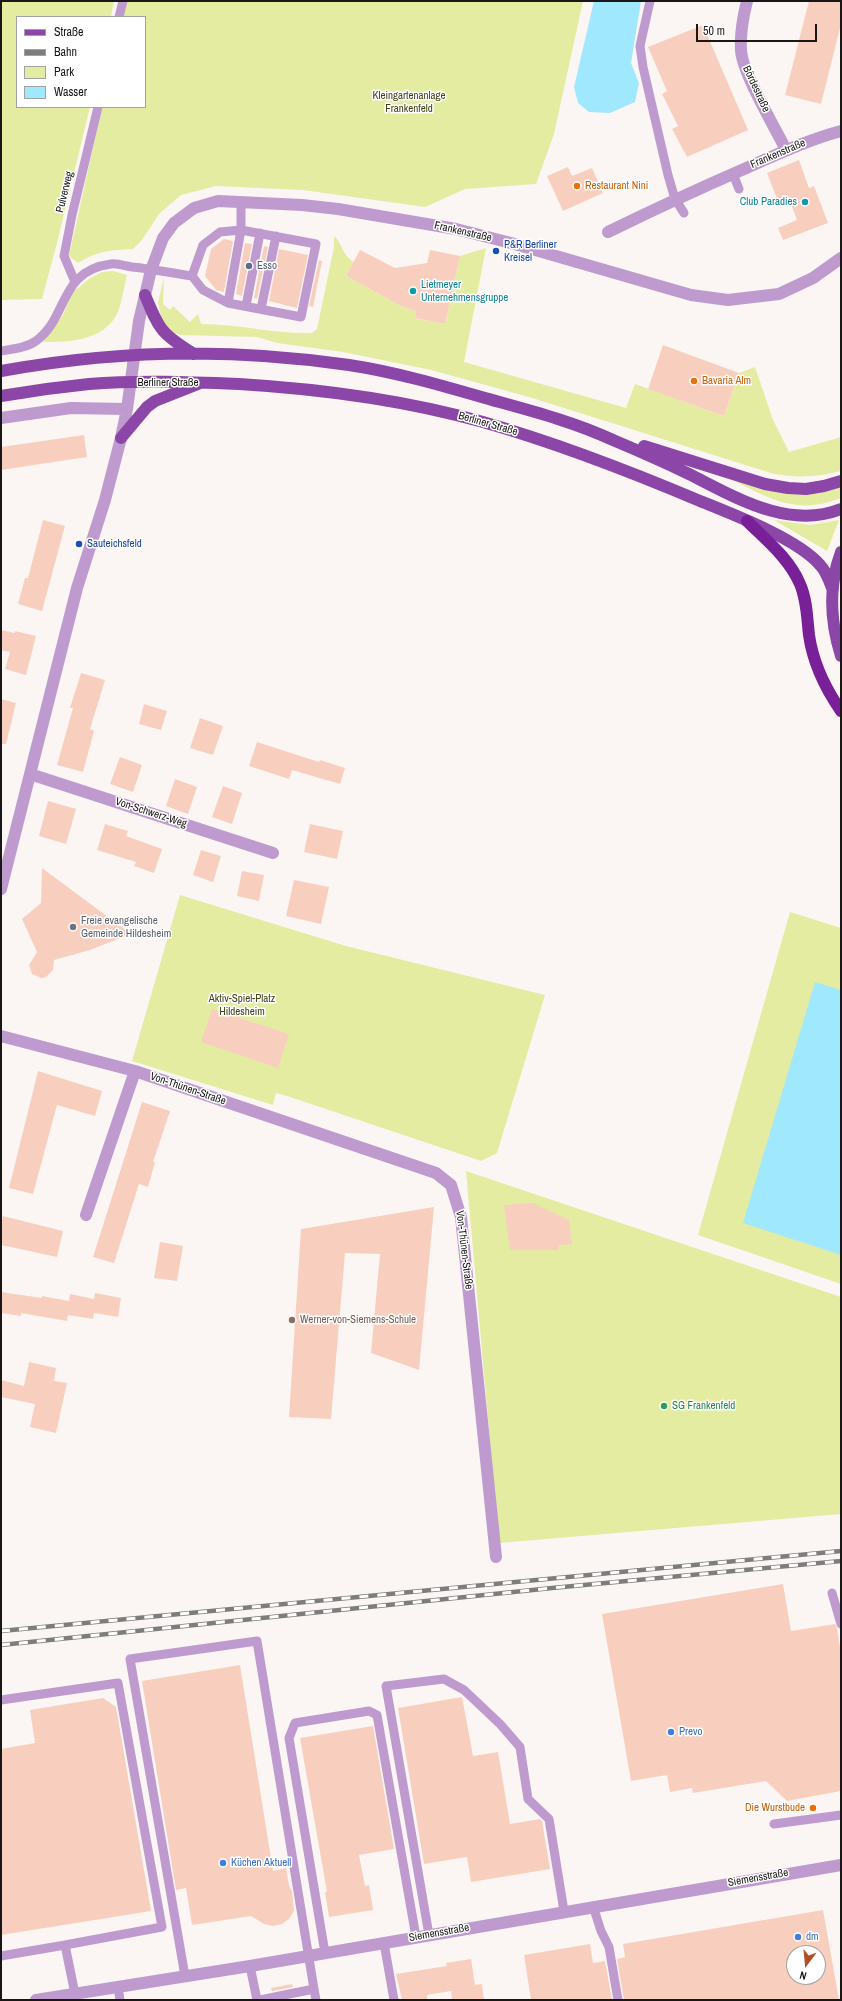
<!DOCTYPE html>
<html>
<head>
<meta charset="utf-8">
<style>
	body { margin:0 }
	#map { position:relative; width:842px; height:2001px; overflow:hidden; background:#fbf6f4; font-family:"Archivo Narrow",sans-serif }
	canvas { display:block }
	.frame { position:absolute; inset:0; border:2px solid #181716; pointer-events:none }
	.legend { position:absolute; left:16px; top:16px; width:130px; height:92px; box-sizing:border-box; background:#fff; border:1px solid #a3a2a2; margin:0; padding:5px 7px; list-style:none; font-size:12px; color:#181716 }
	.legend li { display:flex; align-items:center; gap:8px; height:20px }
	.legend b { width:20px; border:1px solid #a3a2a2 }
	.north { position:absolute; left:786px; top:1945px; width:40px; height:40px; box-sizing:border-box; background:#fff; border:1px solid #a3a2a2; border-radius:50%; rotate:196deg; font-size:11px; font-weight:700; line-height:16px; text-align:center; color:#181716 }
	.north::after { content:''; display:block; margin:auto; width:14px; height:18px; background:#b54e27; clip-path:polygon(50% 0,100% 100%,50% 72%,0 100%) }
	.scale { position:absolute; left:696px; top:24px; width:121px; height:18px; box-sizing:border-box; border:2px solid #181716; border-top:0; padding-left:5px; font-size:12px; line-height:14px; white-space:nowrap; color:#181716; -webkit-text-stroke:3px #fff; paint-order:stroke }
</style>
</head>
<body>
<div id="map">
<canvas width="842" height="2001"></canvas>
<div class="frame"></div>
<ul class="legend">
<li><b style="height:5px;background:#8c46a7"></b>Straße</li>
<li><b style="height:5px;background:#7f7d7b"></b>Bahn</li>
<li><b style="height:11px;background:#e4eca1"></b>Park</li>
<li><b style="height:11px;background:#a0e8fe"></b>Wasser</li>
</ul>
<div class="north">N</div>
<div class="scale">50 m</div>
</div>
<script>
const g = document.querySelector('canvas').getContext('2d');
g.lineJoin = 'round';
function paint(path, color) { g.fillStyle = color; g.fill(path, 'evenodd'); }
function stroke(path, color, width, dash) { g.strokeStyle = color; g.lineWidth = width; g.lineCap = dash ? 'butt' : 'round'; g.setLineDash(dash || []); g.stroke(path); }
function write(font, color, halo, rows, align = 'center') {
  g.font = font + ' "Archivo Narrow",sans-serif'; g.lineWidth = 3; g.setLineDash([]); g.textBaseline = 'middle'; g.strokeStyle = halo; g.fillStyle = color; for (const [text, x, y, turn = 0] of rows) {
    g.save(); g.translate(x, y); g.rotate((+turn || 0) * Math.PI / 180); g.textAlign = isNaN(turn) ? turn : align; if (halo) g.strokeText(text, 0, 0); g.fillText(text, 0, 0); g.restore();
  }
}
paint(new Path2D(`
	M1,1H114L111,17H17V107H90L57,243L42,299L1,300Z
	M127,1H583L554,134L536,184L465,189L425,207L303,190L216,186L181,195L159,214L142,240L133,249C110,250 97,251 78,263L69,256L102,107H145V17H123Z
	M334,236C344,245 341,254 354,262L346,276L401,306L416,311L415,318L445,324L460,256L486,248L464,362L626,408L635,384L724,416L739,373L755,367L773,420L789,452L841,437V471C818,477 798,478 774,474L529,397L431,370L343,352L277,343L257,337L180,335L172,332L162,321L158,303L164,277L163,304L170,310L173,306L190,322L198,314L201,324C238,324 274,334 312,333L317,329L334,247Z
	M113,271L127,275C124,287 122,303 117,314C103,341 69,342 43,342L63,315L72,293L90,278L102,272Z
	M723,475L783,492L841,487V498C834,500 827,503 820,504C785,511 753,490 723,475Z
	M774,520L810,525L839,520L827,551Z
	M180,895L346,946L545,995L497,1153L481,1161L287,1096L276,1093L273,1105L132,1061Z
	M790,912L841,928V1284L698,1235Z
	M466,1171L841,1297V1514L499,1543Z`), '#e4eca1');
paint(new Path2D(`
	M594,1H641L631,63L639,83L635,102L610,113L589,112L578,103L574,87Z
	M815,982L841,990V1255L743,1223Z`), '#a0e8fe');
paint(new Path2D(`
	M809,1H841V24L821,104L785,95Z
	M703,25L748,130L687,157L672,129L678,126L662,94L667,91L648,47Z
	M799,160L809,188L814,186L828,223L783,240L778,228L797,220L788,196L777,199L767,173Z
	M568,167L572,176L592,168L603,193L563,211L547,176Z
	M224,239L233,241L224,292L216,290L205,276L211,249Z
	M245,243L252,244L242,296L236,294Z
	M264,246L268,247L257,299L254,298Z
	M279,249L308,255L297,308L269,301Z
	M360,250L395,268L427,263L430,250L460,256L445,324L415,318L416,311L401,306L346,276Z
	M319,260L322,261L313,307L309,306Z
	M663,345L739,373L724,416L648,389Z
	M84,435L87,457L1,470V447Z
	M43,520L65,526L42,611L18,604L25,578H28Z
	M1,630L15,633V631L36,636L26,675L5,669L10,652L1,650Z
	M81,673L105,680L90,729L94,731L83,772L57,765L73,708H70Z
	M1,699L16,703L6,744H1Z
	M144,704L167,711L161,730L139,724Z
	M200,718L223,726L213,755L190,748Z
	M257,742L319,762L320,760L345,768L340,784L292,770L289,779L249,766Z
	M120,757L142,765L133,792L110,784Z
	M175,779L197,787L188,814L166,806Z
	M223,786L242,793L232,824L212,817Z
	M48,801L76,809L66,844L39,836Z
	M105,824L128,831L126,836L162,849L154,873L134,866L136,862L97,850Z
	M310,824L343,831L337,859L304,852Z
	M201,850L221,856L213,882L193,875Z
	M42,868L131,934L90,950L54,960L53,970L46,977L41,978L32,974L29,965L37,952L22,919L41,903Z
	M242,871L264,875L259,901L237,896Z
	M294,880L329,887L321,924L286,916Z
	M212,1009L289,1034L278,1068L201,1042Z
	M38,1071L102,1091L95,1116L57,1105L33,1194L9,1188Z
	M142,1102L170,1111L153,1162H155L148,1187L139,1184L114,1263L93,1257Z
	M533,1203L569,1220L572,1244L559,1245L558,1250H510L504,1205Z
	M434,1207L419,1370L371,1353L380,1254L345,1253L331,1419L289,1417L301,1229Z
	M3,1216L63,1231L57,1257L1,1245V1225Z
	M160,1242L183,1246L177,1281L154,1278Z
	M1,1292L42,1298V1296L69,1301L70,1294L94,1299L95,1293L121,1298L118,1317L94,1313L93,1319L68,1315L67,1321L21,1313V1316L1,1313Z
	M29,1362L56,1368L54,1381L67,1383L56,1433L30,1427L35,1404L1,1397V1380L24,1386Z
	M783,1584L791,1631L835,1624L837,1628L841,1654V1791L787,1801L766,1781L693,1793L692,1788L670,1792L667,1775L631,1781L602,1614Z
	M240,1665L273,1871L286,1868L289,1886L292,1891L294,1911L289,1919L282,1924L273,1926L264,1924L251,1916L192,1925L186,1888L176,1890L142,1681Z
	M462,1697L473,1756L498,1752L510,1824L540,1819L542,1821L550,1869L471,1882L467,1857L424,1864L398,1708Z
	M103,1698L116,1707L151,1911L1,1935V1749L35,1743L30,1710Z
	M373,1726L394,1849L359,1855L365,1886L369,1885L373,1910L329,1917L325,1892H327L300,1738Z
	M823,1910L839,2000H624L617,1959L625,1957L623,1944ZM794,1953H818V1977H794Z
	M590,1944L593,1963L605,1961L612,2000H531L524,1955Z
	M471,1959L475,1985L482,1984L484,2000H452L451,1991L427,1995V2000H402L396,1974L447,1966L446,1963Z
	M292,1984L293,1987L272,1991L271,1988Z`), '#f8cfbe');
stroke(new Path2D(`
	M650,1L640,46L643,67L668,175L675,199L684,213
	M119,17L123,1
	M733,174L739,189
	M75,282L64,256L72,215L98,107
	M228,303L241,230V202
	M246,306L260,233
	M261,309L276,236
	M1,351C13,349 26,348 36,341C69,317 58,271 111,264C118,263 125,266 132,267C152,269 172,273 192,276L203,290L228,303L301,317L316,244L241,230L220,232L203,245L192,276
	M832,1593L841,1624
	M1,1700L118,1683L162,1927L65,1945
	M774,1824L841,1815
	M593,1906L601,1931L609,1947L618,2000
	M429,1935L386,1686L444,1679L464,1690L500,1724L520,1747L528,1799L549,1819L564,1911
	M384,1943L394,2000
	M325,1953L289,1738L295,1723L369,1711L377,1715L416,1937
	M1,1956L65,1945L75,1994
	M250,1966L257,2000
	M185,1976L130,1659L257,1641L314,1989L260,2000
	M118,1987L120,2000
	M314,1989L316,2000`), '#bf9acf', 9);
stroke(new Path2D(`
	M747,1C743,17 740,33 741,50C742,73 775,127 786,150
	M608,232C653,210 698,189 744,169C776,155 807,140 841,131
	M1,418L71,408L127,409
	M30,774L273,853
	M1,889L77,588L105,500L121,438L127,409L139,321L151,270L163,238L174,223L194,208L218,201L302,205L338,209L456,229L511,243L691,295L728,300L779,294L813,278L841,258
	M1,1036L135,1071L436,1173L451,1185L461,1217L496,1557
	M86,1215L135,1071
	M36,2000L250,1966L841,1865`), '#bf9acf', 12);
stroke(new Path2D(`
	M145,295C159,329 161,334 194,354
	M1,371C115,350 234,348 349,365C395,372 440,385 485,398C528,410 572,421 613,440C639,451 664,462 689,474C735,497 788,530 841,509
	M1,396C30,391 59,387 89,384C139,380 189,382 239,384C322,389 404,400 483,422C557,443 629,471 700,501C732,514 798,539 820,565C826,571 829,580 832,588
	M121,438L147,407L155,401L198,384
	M644,446L765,484L788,488L806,489L824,486L841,481
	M841,552C828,587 830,621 841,656`), '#8c46a7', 12);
stroke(new Path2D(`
	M747,521C766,540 789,558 800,584C807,600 807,618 809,635C813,663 825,688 841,711`), '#791f98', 12);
const rail = new Path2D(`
	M1,1631L841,1551
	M1,1645L552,1588L841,1561`);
stroke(rail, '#7f7d7b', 4.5);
stroke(rail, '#fff', 3, [9]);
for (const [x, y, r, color] of [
	[577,186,4,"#e8710a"],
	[805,202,4,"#0f9aa8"],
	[496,251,4,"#1a4fb4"],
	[249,266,4,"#5c6f8a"],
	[413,291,4,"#0f9aa8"],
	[694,381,4,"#e8710a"],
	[79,544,4,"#1a4fb4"],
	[73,927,4,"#6b7280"],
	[292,1320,4,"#8d6e63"],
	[664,1406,4,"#2e9e5b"],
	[671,1732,4,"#3f7fe0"],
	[813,1808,4,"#e8710a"],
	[223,1863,4,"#3f7fe0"],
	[798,1937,4,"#3f7fe0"]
]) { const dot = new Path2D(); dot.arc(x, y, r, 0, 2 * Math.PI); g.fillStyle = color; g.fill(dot); stroke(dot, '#fff', 1.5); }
write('11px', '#181716', '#fff', [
	["Bördestraße",756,89,65],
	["Frankenstraße",778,154,-23],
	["Pulverweg",65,192,-76],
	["Frankenstraße",463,232,13],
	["Berliner Straße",168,383],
	["Berliner Straße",488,424,16],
	["Von-Schwerz-Weg",151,813,18],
	["Von-Thünen-Straße",188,1089,19],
	["Von-Thünen-Straße",464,1250,83],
	["Siemensstraße",758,1878,-10],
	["Siemensstraße",439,1933,-10]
]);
write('11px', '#404419', '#fff', [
	["Kleingartenanlage",409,96],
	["Frankenfeld",409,109],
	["Aktiv-Spiel-Platz",242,999],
	["Hildesheim",242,1012]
]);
write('11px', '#c56008', '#fff', [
	["Restaurant Nini",585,186],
	["Bavaria Alm",702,381],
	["Die Wurstbude",805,1808,"right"]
], 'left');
write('11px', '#0d838f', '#fff', [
	["Club Paradies",797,202],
	["Lietmeyer",421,285,"left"],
	["Unternehmensgruppe",421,298,"left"]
], 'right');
write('11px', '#164399', '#fff', [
	["P&R Berliner",504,245],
	["Kreisel",504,258],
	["Sauteichsfeld",87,544]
], 'left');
write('11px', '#4e5e75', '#fff', [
	["Esso",257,266]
], 'left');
write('11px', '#5b616d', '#fff', [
	["Freie evangelische",81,921],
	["Gemeinde Hildesheim",81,934]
], 'left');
write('11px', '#785e54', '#fff', [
	["Werner-von-Siemens-Schule",300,1320]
], 'left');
write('11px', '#27864d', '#fff', [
	["SG Frankenfeld",672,1406]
], 'left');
write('11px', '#366cbe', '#fff', [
	["Prevo",679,1732],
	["Küchen Aktuell",231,1863],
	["dm",806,1937]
], 'left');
</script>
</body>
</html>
